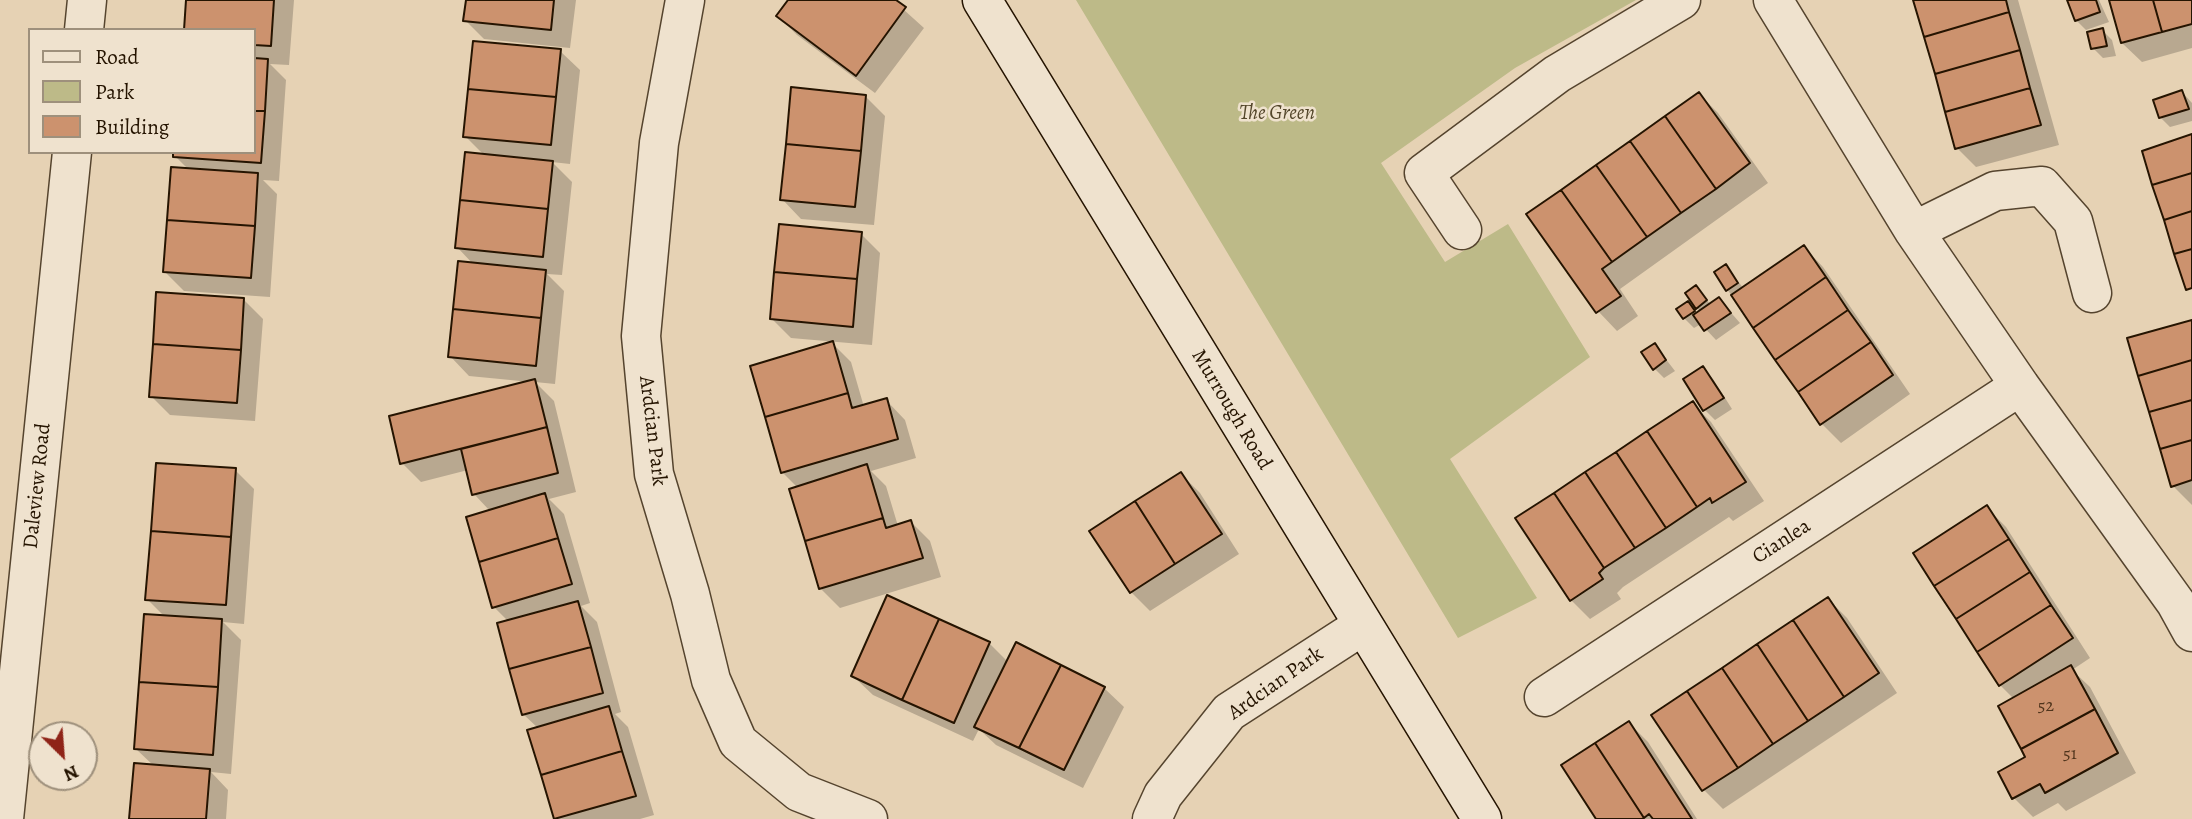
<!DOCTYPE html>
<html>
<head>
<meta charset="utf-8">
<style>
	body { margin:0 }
	#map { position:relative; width:2192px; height:819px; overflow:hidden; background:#e6d2b4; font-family:Alegreya,serif }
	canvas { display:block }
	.legend { position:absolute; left:28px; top:28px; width:228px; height:126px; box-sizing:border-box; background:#efe2ce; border:2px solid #9e907c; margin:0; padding:9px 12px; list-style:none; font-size:21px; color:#251401 }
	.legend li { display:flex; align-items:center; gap:14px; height:35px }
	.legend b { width:35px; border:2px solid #9e907c }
	.north { position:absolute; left:28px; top:721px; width:70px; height:70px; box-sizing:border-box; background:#efe2ce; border:2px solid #9e907c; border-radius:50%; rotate:155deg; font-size:19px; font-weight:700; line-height:28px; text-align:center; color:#251401 }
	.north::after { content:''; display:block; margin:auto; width:24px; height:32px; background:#8f2418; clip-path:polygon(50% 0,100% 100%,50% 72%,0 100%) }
</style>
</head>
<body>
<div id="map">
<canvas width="2192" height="819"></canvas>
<ul class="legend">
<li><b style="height:9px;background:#efe2ce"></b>Road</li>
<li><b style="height:19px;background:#bdba88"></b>Park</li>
<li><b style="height:19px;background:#cc926e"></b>Building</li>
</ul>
<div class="north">N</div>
</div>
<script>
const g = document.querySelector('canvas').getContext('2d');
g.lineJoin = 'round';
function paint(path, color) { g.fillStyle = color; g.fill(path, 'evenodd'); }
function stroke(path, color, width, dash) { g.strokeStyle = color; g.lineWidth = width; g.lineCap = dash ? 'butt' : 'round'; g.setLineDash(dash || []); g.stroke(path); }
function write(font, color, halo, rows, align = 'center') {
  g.font = font + ' Alegreya,serif'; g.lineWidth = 5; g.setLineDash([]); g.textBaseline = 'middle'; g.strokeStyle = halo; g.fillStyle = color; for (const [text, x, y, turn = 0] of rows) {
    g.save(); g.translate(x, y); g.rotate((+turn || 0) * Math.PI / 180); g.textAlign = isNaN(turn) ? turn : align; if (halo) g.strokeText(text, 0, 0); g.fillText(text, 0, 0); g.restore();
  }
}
paint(new Path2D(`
	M1076,0H1636L1515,68L1381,163L1445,262L1508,224L1590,357L1450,459L1537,598L1458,638Z`), '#bdba88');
paint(new Path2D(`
	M187,0H294L289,65L270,64L286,80L279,181L263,180L277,194L270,297L184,291L165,272L189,170L175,156L254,152V30Z
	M467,0H576L570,48L484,39L465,20Z
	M790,0H893L924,28L875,93L797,35L778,16Z
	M1916,0H2018L2059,145L1976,167L1957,148Z
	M2074,0H2099L2109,22L2086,30L2076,20Z
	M2110,0H2192V48L2142,62L2122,43Z
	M2102,30L2112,40L2116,56L2103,58L2093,48Z
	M560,51L580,70L570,164L552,162L572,182L562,275L547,274L564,291L555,384L535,382L554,401L576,492L549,499L564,514L590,603L581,606L597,622L621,712L615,714L628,727L654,815L640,819H556L530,731L538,728L523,714L509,622L494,607L490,511L474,494L468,470L421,482L402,463L531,382L469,376L450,356L474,265L457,247L485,156L465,136Z
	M2182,92L2192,103V121L2170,127L2160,117Z
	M1699,94L1718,113L1768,183L1620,289L1638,316L1617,331L1598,311L1529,215Z
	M866,97L885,116L874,225L801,219L782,199Z
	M861,234L880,253L872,345L791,338L771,318Z
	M1804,247L1823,267L1910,394L1841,443L1821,423L1727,289L1726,266L1744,289Z
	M1696,287L1711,305L1719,299L1740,323L1716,340L1701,324L1694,328L1684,318L1688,303L1698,314L1701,312L1697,308Z
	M243,299L263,319L255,421L170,415L151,396Z
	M2192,321V505L2173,486Z
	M832,343L851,362L864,407L886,400L905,420L916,458L871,471L886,486L898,526L911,522L930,541L941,577L840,608L821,589L791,490L798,488L782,472Z
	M1655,345L1675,371L1664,378L1654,368Z
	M1703,369L1713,379L1732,409L1715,420L1705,410Z
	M1692,403L1711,422L1764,501L1733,521L1729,517L1623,587L1617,593L1621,599L1590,619L1571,600Z
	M235,470L254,489L244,624L223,622L241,640L231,774L211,772L228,790L226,819H131L154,766L136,749L165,617L147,599Z
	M1181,474L1200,493L1239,554L1150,611L1131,592Z
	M1987,508L2006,527L2090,658L2072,670L2090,687L2136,773L2066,811L2058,803L2033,817L2013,797L2028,757L2014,699L2000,685Z
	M1828,599L1847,618L1897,693L1723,809L1704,790L1653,715Z
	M989,643L1008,662L1104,688L1124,707L1083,788L996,745L979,729L973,741L873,695L853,676Z
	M1629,723L1648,742L1697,819H1598Z`), '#0003');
const building = new Path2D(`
	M186,0H274L271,46L254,45V30H184Z
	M466,0H554L551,30L463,21Z
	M788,0H896L906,7L856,76L776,16Z
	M1913,0H2006L2009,12L1924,37Z
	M2067,0H2096L2100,12L2075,21Z
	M2109,0H2153L2162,32L2121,43Z
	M2153,0H2192V24L2162,32Z
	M2009,12L2020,50L1935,74L1924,37Z
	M2103,28L2107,46L2091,49L2087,32Z
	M473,41L561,49L556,97L468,89Z
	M2020,50L2030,88L1945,112L1935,74Z
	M254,58L268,59L265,111H254Z
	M791,87L866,95L861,151L786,144Z
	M2030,88L2041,125L1955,149L1945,112Z
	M468,89L556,97L551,145L463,137Z
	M2182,90L2189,109L2159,118L2153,100Z
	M1699,92L1750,163L1716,189L1665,116Z
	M254,111H265L261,163L173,157V152H254Z
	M1665,116L1716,189L1681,213L1630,141Z
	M2192,134V173L2152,185L2142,151Z
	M1630,141L1681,213L1647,237L1596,165Z
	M786,144L861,151L855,207L780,200Z
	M465,152L553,161L548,209L460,200Z
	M1596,165L1647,237L1612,262L1561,190Z
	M171,167L258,173L255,226L167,220Z
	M2192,173V211L2164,220L2152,185Z
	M1561,190L1612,262L1602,269L1621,296L1596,313L1526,214Z
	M460,200L548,209L543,257L455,248Z
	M2192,211V249L2174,254L2164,220Z
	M167,220L255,226L251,278L163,272Z
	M779,224L862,232L857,279L774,272Z
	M1804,245L1826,277L1753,328L1731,295Z
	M2192,249V288L2186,290L2174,254Z
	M458,261L546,270L541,318L453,309Z
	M1726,264L1738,283L1726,291L1714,272Z
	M774,272L857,279L853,327L770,319Z
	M1826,277L1848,310L1775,360L1753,328Z
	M1696,285L1707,300L1696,309L1685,293Z
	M156,292L244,298L241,350L153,344Z
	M1719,297L1731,313L1704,331L1693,315Z
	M1688,301L1695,311L1683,319L1676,309Z
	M453,309L541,318L536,366L448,357Z
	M1848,310L1871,342L1798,392L1775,360Z
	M2192,320V360L2138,376L2127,338Z
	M833,341L848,393L765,417L750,366Z
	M1871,342L1893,375L1820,425L1798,392Z
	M1655,343L1666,360L1653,370L1641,352Z
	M153,344L241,350L237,403L149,397Z
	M2192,360V400L2149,412L2138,376Z
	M1703,366L1724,398L1703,411L1683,379Z
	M535,379L547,427L400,464L389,416Z
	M848,393L852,408L887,398L898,439L781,473L765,417Z
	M2192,400V440L2160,449L2149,412Z
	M1693,401L1746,482L1712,503L1710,498L1697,507L1647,431Z
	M547,427L558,473L472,495L461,449Z
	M1647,431L1697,507L1666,528L1616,452Z
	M2192,440V480L2171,487L2160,449Z
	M1616,452L1666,528L1635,548L1585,472Z
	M156,463L236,468L231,537L151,531Z
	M867,464L883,518L805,541L789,489Z
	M1181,472L1222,534L1175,564L1135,501Z
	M1585,472L1635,548L1604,568L1554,493Z
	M545,493L558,538L479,562L466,517Z
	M1554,493L1604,568L1599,573L1603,579L1570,601L1515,518Z
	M1135,501L1175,564L1130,593L1089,531Z
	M1987,505L2009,539L1934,586L1913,553Z
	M883,518L886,528L911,520L923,558L819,589L805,541Z
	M151,531L231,537L226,605L145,600Z
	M558,538L572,584L492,608L479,562Z
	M2009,539L2030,572L1956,619L1934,586Z
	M2030,572L2051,605L1977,652L1956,619Z
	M887,595L939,619L902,700L851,676Z
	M1828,597L1879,673L1844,697L1793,620Z
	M578,601L591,647L509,669L497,623Z
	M2051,605L2073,638L1999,686L1977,652Z
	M144,614L222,619L218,687L139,682Z
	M939,619L990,642L954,723L902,700Z
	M1793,620L1844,697L1808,721L1757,644Z
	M1016,642L1061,665L1019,748L974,727Z
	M1757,644L1808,721L1773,744L1722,668Z
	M591,647L603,693L522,715L509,669Z
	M1061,665L1105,687L1064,770L1019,748Z
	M2071,665L2095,709L2021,749L1998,706Z
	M1722,668L1773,744L1738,768L1687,691Z
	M139,682L218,687L213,755L134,749Z
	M1687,691L1738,768L1702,791L1651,715Z
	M609,706L622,751L541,775L527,730Z
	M2095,709L2118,753L2045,793L2040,784L2012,799L1998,772L2025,757L2021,749Z
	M1629,721L1692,819H1653L1649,814L1644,818L1595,743Z
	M1595,743L1644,818L1642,819H1596L1561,765Z
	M622,751L636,796L554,819L541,775Z
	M134,763L210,769L206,819H129Z`);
paint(building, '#cc926e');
stroke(building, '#251401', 2);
const street = new Path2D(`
	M685,0L659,143L641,336L654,474L690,594L711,680L738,742L799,792L868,819
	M1773,0L1914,231L2020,386L2176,603L2192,632
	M84,30L87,0
	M1462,230L1424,173L1557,74L1681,0
	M1914,231L1995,191L2042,186L2073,221L2092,293
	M1544,697L2020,386
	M4,819L72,152
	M1152,819L1163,795L1229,712L1362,626`);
const secondary = new Path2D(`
	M982,0L1482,819`);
stroke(street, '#55442e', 41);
stroke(secondary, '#251401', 41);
stroke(street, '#efe2ce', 38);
stroke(secondary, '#efe2ce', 38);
write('18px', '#4f341c', null, [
	["52",2046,707],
	["51",2070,755]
]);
write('italic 21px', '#53462a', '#efe2ce', [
	["The Green",1277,114]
]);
write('21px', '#251401', '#efe2ce', [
	["Murrough Road",1231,410,59],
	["Ardcian Park",652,431,83],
	["Daleview Road",38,486,-84],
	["Cianlea",1782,542,-33],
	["Ardcian Park",1276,684,-35]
]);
</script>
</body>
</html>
